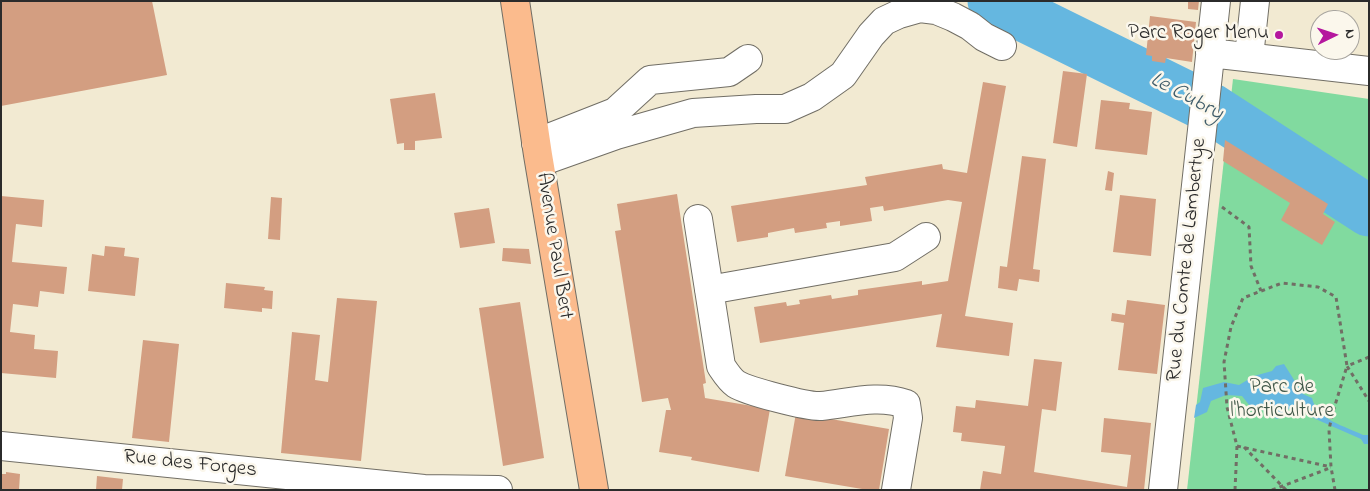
<!DOCTYPE html>
<html>
<head>
<meta charset="utf-8">
<style>
	body { margin:0 }
	#map { position:relative; width:1370px; height:491px; overflow:hidden; background:#f2ead2; font-family:"Indie Flower",sans-serif }
	canvas { display:block }
	.frame { position:absolute; inset:0; border:2px solid #2b2b2b; pointer-events:none }
	.north { position:absolute; left:1310px; top:10px; width:50px; height:50px; box-sizing:border-box; background:#fbf7ec; border:1px solid #a8a59f; border-radius:50%; rotate:86deg; font-size:14px; font-weight:700; line-height:20px; text-align:center; color:#2b2b2b }
	.north::after { content:''; display:block; margin:auto; width:18px; height:22px; background:#b5179e; clip-path:polygon(50% 0,100% 100%,50% 72%,0 100%) }
</style>
</head>
<body>
<div id="map">
<canvas width="1370" height="491"></canvas>
<div class="frame"></div>
<div class="north">N</div>
</div>
<script>
const g = document.querySelector('canvas').getContext('2d');
g.lineJoin = 'round';
function paint(path, color) { g.fillStyle = color; g.fill(path, 'evenodd'); }
function stroke(path, color, width, dash) { g.strokeStyle = color; g.lineWidth = width; g.lineCap = dash ? 'butt' : 'round'; g.setLineDash(dash || []); g.stroke(path); }
function write(font, color, halo, rows, align = 'center') {
  g.font = font + ' "Indie Flower",sans-serif'; g.lineWidth = 5; g.setLineDash([]); g.textBaseline = 'middle'; g.strokeStyle = halo; g.fillStyle = color; for (const [text, x, y, turn = 0] of rows) {
    g.save(); g.translate(x, y); g.rotate((+turn || 0) * Math.PI / 180); g.textAlign = isNaN(turn) ? turn : align; if (halo) g.strokeText(text, 0, 0); g.fillText(text, 0, 0); g.restore();
  }
}
paint(new Path2D(`
	M1233,79L1369,99V490H1187Z`), '#81da9f');
paint(new Path2D(`
	M1284,364L1303,394L1312,398C1317,420 1345,426 1363,435H1369V444H1364L1361,439L1311,417L1302,408L1295,405C1287,408 1284,416 1277,419L1261,409L1254,411L1242,396L1226,395L1211,401L1207,412L1194,418L1196,405L1200,402L1203,388L1224,382L1239,385L1254,376L1272,371L1276,366Z`), '#65b7e0');
stroke(new Path2D(`
	M993,1L1210,108L1369,211`), '#65b7e0', 51);
paint(new Path2D(`
	M1,1H152L167,75L1,106Z
	M1188,1H1199L1198,10L1188,9Z
	M1150,16L1196,22L1192,62L1166,58L1165,63L1152,61V56L1146,55Z
	M1063,71L1087,74L1077,147L1053,143Z
	M983,82L1006,86L965,316L1013,323L1009,356L936,347L942,314L760,343L754,307L786,302L787,306L800,304L799,300L831,295L832,299L858,295V290L922,281V285L948,281L962,202L948,200L884,211L883,206L870,208L872,221L840,226V221L826,223L827,228L795,233L794,228L768,233V237L737,242L731,206L867,185L865,177L942,164L943,169L967,173Z
	M435,93L442,138L415,141V150H404V143L397,144L390,99Z
	M1101,100L1130,103L1129,109L1152,112L1147,155L1095,149Z
	M1225,140L1328,204L1323,214L1335,222L1322,245L1281,220L1290,203L1223,161Z
	M1022,156L1046,159L1033,269L1040,270L1039,282L1019,279L1017,291L998,288L1000,266L1007,267Z
	M1108,171L1114,173L1112,191L1105,190Z
	M677,194L706,383L703,384L705,398L770,409L759,472L691,460L692,457L659,452L666,410H671L668,398L642,402L615,231L621,230L617,204Z
	M1120,195L1156,199L1151,256L1113,252Z
	M1,196L44,200L42,227L16,224L12,262L67,267L64,294L40,291L38,307L13,304L10,332L35,335L34,349L58,351L56,378L1,373Z
	M271,197L282,198L280,240L268,239Z
	M489,208L495,243L460,248L454,213Z
	M105,246L125,248L124,256L139,258L135,296L88,291L92,254L104,256Z
	M503,248L529,249L531,264L502,261Z
	M226,283L265,287L264,290L273,291L272,309L262,308V312L224,308Z
	M337,298L377,301L361,461L281,453L292,332L320,335L315,380L328,382Z
	M1127,300L1165,305L1157,374L1118,370L1124,323L1111,321L1112,313L1125,315Z
	M520,302L544,458L503,466L479,308Z
	M143,340L179,344L169,442L132,438Z
	M1034,359L1062,362L1056,411L1042,409L1034,472L1127,487L1131,455L1101,452L1104,418L1151,423L1144,490H980L983,471L1001,474L1005,446L961,441L962,433L953,432L956,406L975,408L976,400L1028,406Z
	M796,413L889,429L879,490H868L785,476Z
	M6,472L20,474L19,490H1V474H6Z
	M97,476L123,479L122,490H96Z`), '#d39e81');
const minor = new Path2D(`
	M1210,53L1369,71
	M1249,57L1255,1
	M536,143L615,112L650,80L729,72L748,59
	M540,162L616,135L693,113L756,109H785L812,97L843,75L871,35L884,21L899,14L920,8L936,10L953,17L970,26L984,37L1002,46
	M698,219L721,366C725,372 730,380 736,384C747,391 808,407 821,406C850,403 878,394 906,404L908,418L896,490
	M709,290L895,257L926,237
	M1,446L424,489L498,490
	M1163,490L1216,1`);
const major = new Path2D(`
	M515,1L538,155L594,490`);
stroke(minor, '#716e65', 30);
stroke(major, '#716e65', 30);
stroke(new Path2D(`
	M1222,207L1249,227L1251,266L1261,291
	M1369,357L1347,366L1369,401
	M1237,446L1331,467
	M1244,447L1286,490
	M1235,490L1237,446L1227,407L1224,362L1231,327L1243,298L1282,283L1318,287L1336,297L1347,366L1332,415L1329,430L1331,467L1335,490
	M1272,490L1330,468`), '#716e65', 3, [4, 4]);
stroke(minor, '#fff', 28);
stroke(major, '#fbbb8d', 28);
for (const [x, y, r, color] of [
	[1279,35,5,"#b5179e"]
]) { const dot = new Path2D(); dot.arc(x, y, r, 0, 2 * Math.PI); g.fillStyle = color; g.fill(dot); stroke(dot, '#fbf7ec', 2); }
write('21px', '#2b2b2b', '#fbf7ec', [
	["Parc Roger Menu",1269,35]
], 'right');
write('21px', '#2b2b2b', '#fbf7ec', [
	["Avenue Paul Bert",553,246,81],
	["Rue du Comte de Lambertye",1188,260,-84],
	["Rue des Forges",190,465,6]
]);
write('21px', '#405748', '#fbf7ec', [
	["Parc de",1282,389],
	["l'horticulture",1282,413]
]);
write('italic 22px', '#3f5c6a', '#fbf7ec', [
	["Le Cubry",1186,98,28]
]);
</script>
</body>
</html>
